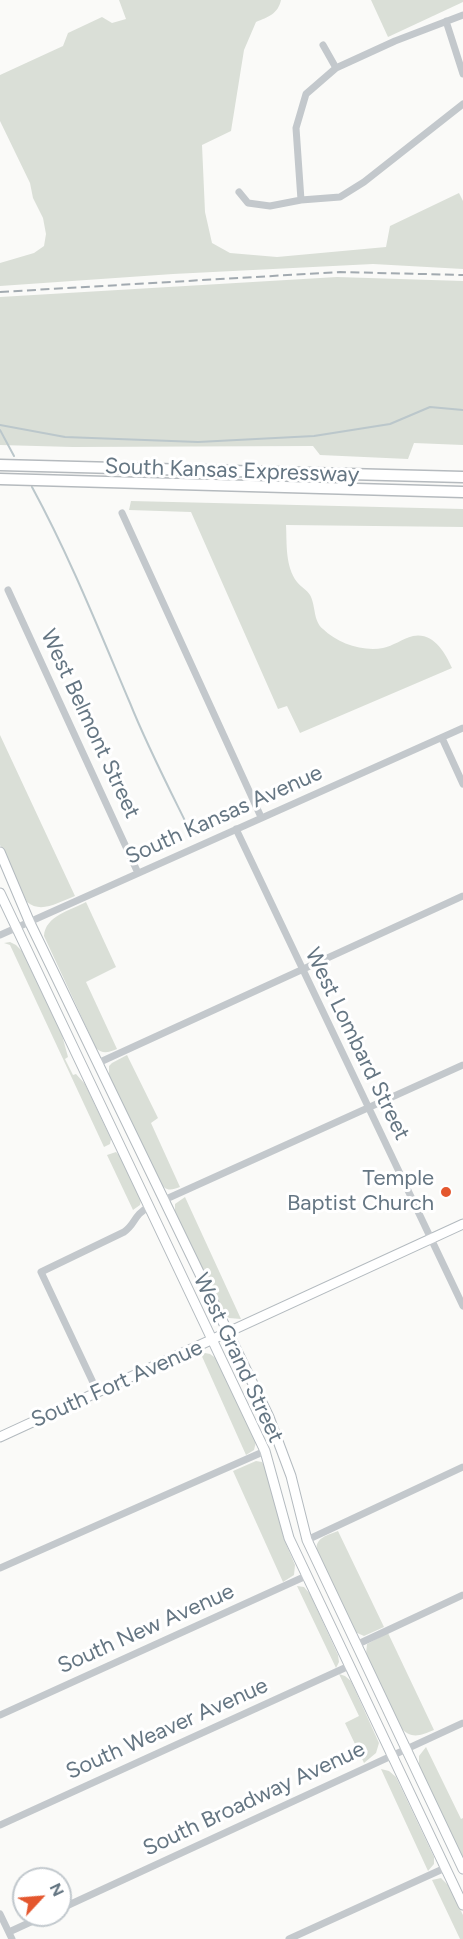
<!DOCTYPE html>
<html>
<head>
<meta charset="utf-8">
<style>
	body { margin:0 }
	#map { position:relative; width:463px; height:1939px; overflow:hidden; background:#fafaf8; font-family:Figtree,sans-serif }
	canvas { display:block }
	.north { position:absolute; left:12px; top:1867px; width:60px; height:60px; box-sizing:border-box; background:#fff; border:2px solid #c1c8cd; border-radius:50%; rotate:64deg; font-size:16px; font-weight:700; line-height:24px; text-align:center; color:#657683 }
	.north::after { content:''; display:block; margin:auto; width:21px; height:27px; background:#e4572e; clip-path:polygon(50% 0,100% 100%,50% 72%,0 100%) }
</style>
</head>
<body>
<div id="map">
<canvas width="463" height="1939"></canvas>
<div class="north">N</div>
</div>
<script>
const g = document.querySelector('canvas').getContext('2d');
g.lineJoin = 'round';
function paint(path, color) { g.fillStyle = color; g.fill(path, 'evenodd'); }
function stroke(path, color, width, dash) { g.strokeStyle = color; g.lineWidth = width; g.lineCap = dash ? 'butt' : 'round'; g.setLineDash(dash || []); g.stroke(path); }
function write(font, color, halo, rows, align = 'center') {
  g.font = font + ' Figtree,sans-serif'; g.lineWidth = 6; g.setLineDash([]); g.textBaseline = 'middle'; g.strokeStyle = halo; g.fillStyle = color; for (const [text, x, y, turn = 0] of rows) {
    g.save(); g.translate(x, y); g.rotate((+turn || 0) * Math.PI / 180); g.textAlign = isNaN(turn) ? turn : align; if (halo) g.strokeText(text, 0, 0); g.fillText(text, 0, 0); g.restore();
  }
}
paint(new Path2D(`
	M119,0H281C278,14 268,17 256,22L244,50L231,131L202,145L205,212L212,243L230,253L277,257L386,247L390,226L459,193L463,201V269L373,264L173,274L0,286V263L34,253L44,246L46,234L43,218L33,198L30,183L0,121V75L63,46L68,33L102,17L112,23L126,19Z
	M371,0H463V2L388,37Z
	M337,277L463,281V445L414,443L408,459L320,455L313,446L73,447L0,445V297Z
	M131,501L463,509V527L286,525C287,544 285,566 297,582C301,587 307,590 310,595C316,606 313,621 323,629C337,643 363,652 383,648C393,646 402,639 413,636C433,632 445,652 452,668L300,733L287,706L278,709L191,512L129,510Z
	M0,735L75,896C59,902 41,914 27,902L0,845Z
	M86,902L116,967L86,982L117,1049C109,1052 103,1055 96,1048L44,936C45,916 71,910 86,902Z
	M10,942L16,945L22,951L62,1035L68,1057L65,1059L73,1075L76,1074L85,1084L111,1139L110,1144L104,1147L10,945L4,943Z
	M127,1055L158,1118L151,1123L180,1187C170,1191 165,1191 159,1181L109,1075V1066L112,1063Z
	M116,1152L119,1155L141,1200L140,1205L133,1210L107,1155Z
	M185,1197L241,1319L229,1318L222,1311L175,1213V1204Z
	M200,1352L210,1354L217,1359L256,1442L254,1450L246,1455Z
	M256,1461L262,1462L267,1471L284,1539L295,1565L294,1575L283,1582L233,1471Z
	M338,1531L384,1627L364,1636L355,1632L317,1551C314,1538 328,1535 338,1531Z
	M297,1586L304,1587L310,1594L338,1655L339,1662L336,1668Z
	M388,1633L434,1730C421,1735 412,1740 401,1728L366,1654L367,1644Z
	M339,1674L345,1676L351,1681L379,1743L376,1753L364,1763L345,1723L359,1716Z
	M426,1747L461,1819L463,1818V1859L419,1766V1756Z
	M381,1769L389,1771L396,1777L434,1857V1864L428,1871Z
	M441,1878L448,1885L463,1915V1939H460L432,1880Z`), '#dadfd7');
stroke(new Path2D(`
	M0,425L65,437L198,442L314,436L390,424L430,407L463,410
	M0,430L14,456
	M32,487C70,557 99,630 130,703C148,748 171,792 192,835`), '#bbc7cb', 2);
const secondary = new Path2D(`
	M0,852L30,923L269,1417L291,1476L307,1540L463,1869
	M0,893L265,1451L289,1538L463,1905
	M0,1437L463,1224`);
const primary = new Path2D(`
	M0,465L463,477
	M0,479L463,492`);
stroke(secondary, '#b3babf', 11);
stroke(primary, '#b5babe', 13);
stroke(new Path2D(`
	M446,21L463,74
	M323,45L336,68
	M239,192L248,203L270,206L301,200L340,197L364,182L463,104
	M301,200L296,128L306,94L336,68L395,41L463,15
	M122,513L261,817
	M8,590L138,873
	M442,738L463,784
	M236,829L463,1306
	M0,935L463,728
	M98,1063L463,896
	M164,1200L463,1065
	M98,1393L41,1272L124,1232C136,1224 133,1215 149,1207
	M307,1540L463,1467
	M0,1568L265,1451
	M356,1645L463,1595
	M0,1715L306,1576
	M0,1825L349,1666
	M60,1909L463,1723
	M0,1914L12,1939
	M9,1932L46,1915
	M289,1939L445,1868`), '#c3c8cc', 7);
stroke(secondary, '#fff', 9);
stroke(primary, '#fff', 10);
stroke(new Path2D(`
	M0,292L340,272L463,275`), '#a2aab0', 2, [9, 4.5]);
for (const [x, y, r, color] of [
	[446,1192,6,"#e4572e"]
]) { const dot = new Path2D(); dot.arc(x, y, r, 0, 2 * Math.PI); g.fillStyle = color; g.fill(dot); stroke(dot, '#fff', 2); }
write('22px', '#657683', '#fff', [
	["South Kansas Expressway",232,471,2],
	["West Belmont Street",90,724,65],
	["South Kansas Avenue",224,815,-24],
	["West Lombard Street",357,1044,64],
	["West Grand Street",238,1358,65],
	["South Fort Avenue",117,1384,-24],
	["South New Avenue",146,1629,-24],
	["South Weaver Avenue",167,1729,-24],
	["South Broadway Avenue",254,1799,-25]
]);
write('22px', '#657683', '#fff', [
	["Temple",434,1179],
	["Baptist Church",434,1204]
], 'right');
</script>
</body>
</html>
